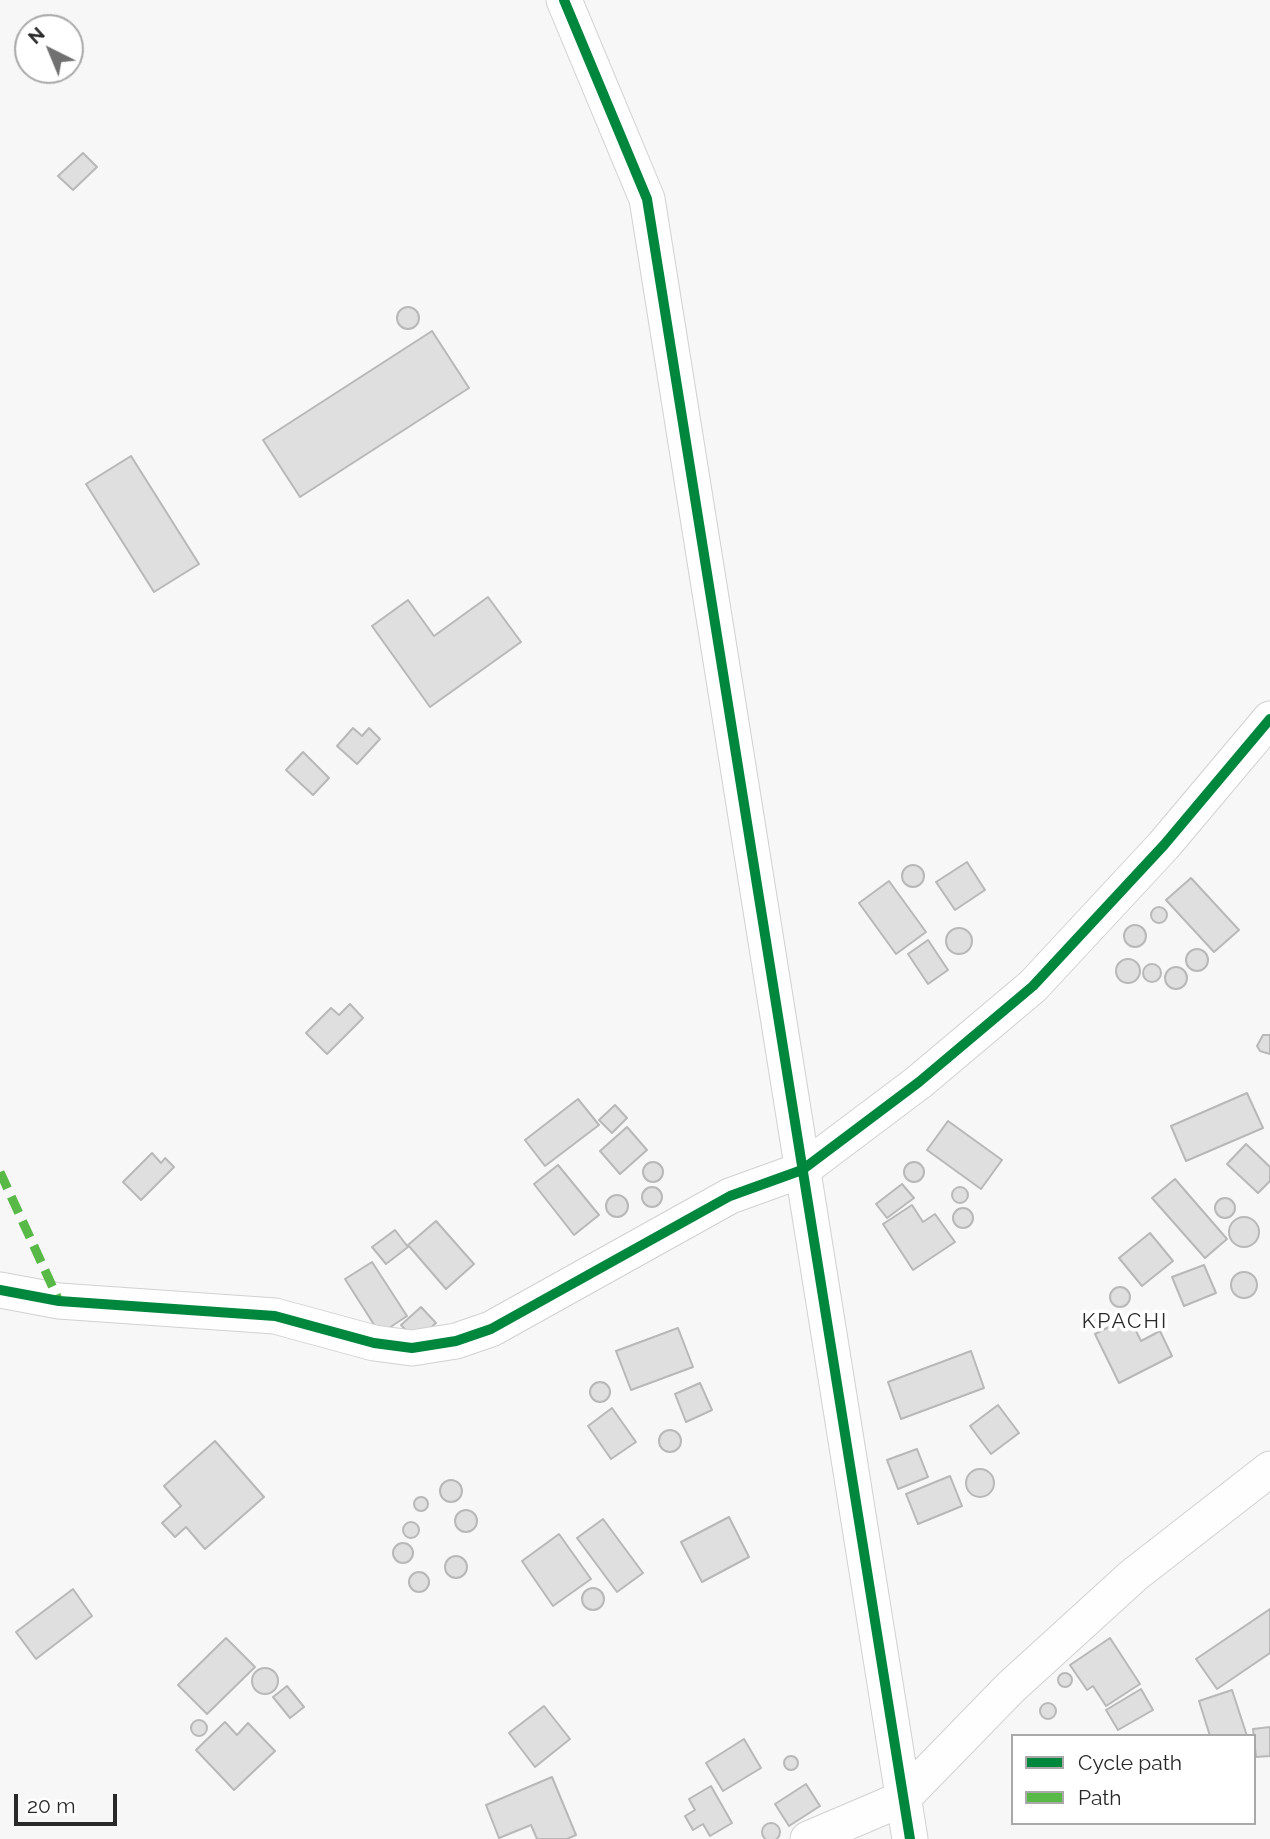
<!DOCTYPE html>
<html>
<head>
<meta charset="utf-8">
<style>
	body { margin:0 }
	#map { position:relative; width:1270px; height:1839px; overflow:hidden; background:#f7f7f7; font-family:Raleway,sans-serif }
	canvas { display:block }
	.legend { position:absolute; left:1011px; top:1734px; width:245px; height:91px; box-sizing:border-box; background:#fff; border:2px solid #a9a9a9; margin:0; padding:9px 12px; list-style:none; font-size:21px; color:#292929 }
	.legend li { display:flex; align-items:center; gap:14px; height:35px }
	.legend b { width:35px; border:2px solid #a9a9a9 }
	.north { position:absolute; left:14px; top:14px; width:70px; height:70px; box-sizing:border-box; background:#fff; border:2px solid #a9a9a9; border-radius:50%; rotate:317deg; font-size:19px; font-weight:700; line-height:28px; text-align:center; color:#292929 }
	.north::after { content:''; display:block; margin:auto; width:24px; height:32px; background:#717171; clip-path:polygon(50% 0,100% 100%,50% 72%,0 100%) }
	.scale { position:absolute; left:14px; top:1794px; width:103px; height:32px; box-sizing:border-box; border:4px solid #292929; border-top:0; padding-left:9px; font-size:21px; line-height:24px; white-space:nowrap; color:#292929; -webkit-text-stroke:5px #fff; paint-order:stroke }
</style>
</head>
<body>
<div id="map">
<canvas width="1270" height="1839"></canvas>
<ul class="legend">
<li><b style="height:9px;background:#00873e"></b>Cycle path</li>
<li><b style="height:9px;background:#58b947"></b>Path</li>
</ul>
<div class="north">N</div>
<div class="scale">20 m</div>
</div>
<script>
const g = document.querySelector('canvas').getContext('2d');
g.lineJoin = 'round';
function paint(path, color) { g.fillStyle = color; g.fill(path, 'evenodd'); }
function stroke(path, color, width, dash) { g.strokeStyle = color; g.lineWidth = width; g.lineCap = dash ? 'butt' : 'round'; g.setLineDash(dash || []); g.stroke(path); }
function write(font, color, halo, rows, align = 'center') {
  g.font = font + ' Raleway,sans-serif'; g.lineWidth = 7; g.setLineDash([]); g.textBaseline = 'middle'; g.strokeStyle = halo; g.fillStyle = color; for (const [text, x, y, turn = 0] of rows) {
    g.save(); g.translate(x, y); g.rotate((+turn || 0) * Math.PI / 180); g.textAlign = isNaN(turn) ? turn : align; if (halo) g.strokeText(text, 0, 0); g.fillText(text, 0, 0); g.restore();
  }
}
const building = new Path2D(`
	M83,153L97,167L73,190L58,176Z
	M397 318a11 11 0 1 1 22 0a11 11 0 1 1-22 0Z
	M432,331L469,388L300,497L263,440Z
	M131,456L199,564L154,592L86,484Z
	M488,597L521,642L430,707L372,626L408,600L434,636Z
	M353,728L362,736L369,728L380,739L357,764L337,746Z
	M303,752L329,778L313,795L286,770Z
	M967,862L985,890L955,910L936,882Z
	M902 876a11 11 0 1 1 22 0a11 11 0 1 1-22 0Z
	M1191,878L1239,930L1214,952L1166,900Z
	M889,881L926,932L896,954L859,903Z
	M1151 915a8 8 0 1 1 16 0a8 8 0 1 1-16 0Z
	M1124 936a11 11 0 1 1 22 0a11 11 0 1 1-22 0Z
	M946 941a13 13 0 1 1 26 0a13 13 0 1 1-26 0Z
	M928,940L948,970L928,984L908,954Z
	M1186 960a11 11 0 1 1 22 0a11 11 0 1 1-22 0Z
	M1116 971a12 12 0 1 1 24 0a12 12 0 1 1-24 0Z
	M1143 973a9 9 0 1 1 18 0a9 9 0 1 1-18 0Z
	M1165 978a11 11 0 1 1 22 0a11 11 0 1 1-22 0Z
	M350,1004L363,1018L327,1054L306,1033L331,1008L339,1015Z
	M1263,1035H1270V1054L1260,1051L1257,1046Z
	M1247,1093L1263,1128L1186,1161L1171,1126Z
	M578,1099L599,1125L545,1166L525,1140Z
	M615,1105L627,1118L612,1133L599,1120Z
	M948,1121L1002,1160L981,1189L927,1150Z
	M627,1127L647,1150L620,1174L600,1151Z
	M1246,1144L1270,1167V1181L1258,1193L1227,1164Z
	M152,1153L161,1163L165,1158L174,1167L141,1200L123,1182Z
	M904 1172a10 10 0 1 1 20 0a10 10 0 1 1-20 0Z
	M643 1172a10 10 0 1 1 20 0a10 10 0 1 1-20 0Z
	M558,1165L599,1215L574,1235L534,1184Z
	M1175,1179L1227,1239L1205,1258L1152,1198Z
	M902,1184L914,1198L887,1218L876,1204Z
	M952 1195a8 8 0 1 1 16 0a8 8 0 1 1-16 0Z
	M642 1197a10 10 0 1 1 20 0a10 10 0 1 1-20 0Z
	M606 1206a11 11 0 1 1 22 0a11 11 0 1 1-22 0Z
	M1215 1208a10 10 0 1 1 20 0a10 10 0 1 1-20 0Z
	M912,1205L923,1222L935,1214L955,1242L913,1270L883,1224Z
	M953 1218a10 10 0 1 1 20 0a10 10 0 1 1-20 0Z
	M1229 1232a15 15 0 1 1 30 0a15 15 0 1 1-30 0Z
	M436,1221L474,1264L446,1289L408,1245Z
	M395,1230L408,1247L386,1264L372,1247Z
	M1150,1233L1173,1261L1142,1286L1119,1258Z
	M372,1262L407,1316L380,1334L345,1279Z
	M1204,1265L1216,1293L1184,1306L1172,1277Z
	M1231 1285a13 13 0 1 1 26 0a13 13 0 1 1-26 0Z
	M1110 1297a10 10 0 1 1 20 0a10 10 0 1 1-20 0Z
	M421,1307L436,1323L416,1341L401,1325Z
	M1088 1319a8 8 0 1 1 16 0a8 8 0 1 1-16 0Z
	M1129,1317L1141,1341L1160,1331L1172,1356L1119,1383L1095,1334Z
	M678,1328L693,1367L631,1390L616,1351Z
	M971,1351L984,1388L901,1419L888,1382Z
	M590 1392a10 10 0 1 1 20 0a10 10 0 1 1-20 0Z
	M700,1383L712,1410L686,1422L675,1394Z
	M998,1405L1019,1433L991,1454L970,1426Z
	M612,1408L636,1442L611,1459L588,1426Z
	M659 1441a11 11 0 1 1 22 0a11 11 0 1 1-22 0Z
	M215,1441L264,1497L205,1549L186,1527L175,1537L162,1523L181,1506L164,1486Z
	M917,1449L928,1477L898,1489L887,1460Z
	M966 1483a14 14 0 1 1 28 0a14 14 0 1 1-28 0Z
	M950,1476L962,1506L918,1524L906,1494Z
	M440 1491a11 11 0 1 1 22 0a11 11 0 1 1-22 0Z
	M414 1504a7 7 0 1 1 14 0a7 7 0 1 1-14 0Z
	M455 1521a11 11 0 1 1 22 0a11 11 0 1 1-22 0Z
	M729,1517L749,1557L702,1582L681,1542Z
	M603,1519L643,1573L617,1592L577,1538Z
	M403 1530a8 8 0 1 1 16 0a8 8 0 1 1-16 0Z
	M559,1534L591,1579L553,1606L522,1561Z
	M393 1553a10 10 0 1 1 20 0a10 10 0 1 1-20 0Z
	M445 1567a11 11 0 1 1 22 0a11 11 0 1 1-22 0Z
	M409 1582a10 10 0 1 1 20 0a10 10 0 1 1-20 0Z
	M582 1599a11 11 0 1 1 22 0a11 11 0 1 1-22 0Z
	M73,1589L92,1616L36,1659L16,1632Z
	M1270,1609V1653L1217,1689L1196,1659Z
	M226,1638L255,1667L207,1714L178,1685Z
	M1110,1638L1140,1684L1106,1706L1093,1686L1087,1690L1070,1665Z
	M252 1681a13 13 0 1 1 26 0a13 13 0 1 1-26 0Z
	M1058 1680a7 7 0 1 1 14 0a7 7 0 1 1-14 0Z
	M287,1686L304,1707L290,1718L273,1697Z
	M1141,1689L1153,1710L1118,1730L1106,1710Z
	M1232,1690L1247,1736H1210L1199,1701Z
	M1040 1711a8 8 0 1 1 16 0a8 8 0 1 1-16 0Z
	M544,1706L570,1739L535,1767L509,1733Z
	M191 1728a8 8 0 1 1 16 0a8 8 0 1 1-16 0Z
	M225,1722L237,1735L248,1723L275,1751L234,1790L196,1750Z
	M1270,1727V1756L1256,1757L1253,1729Z
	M744,1739L761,1768L723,1791L706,1763Z
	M784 1763a7 7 0 1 1 14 0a7 7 0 1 1-14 0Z
	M552,1777L576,1835L567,1839H537L531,1825L499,1838L486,1805Z
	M806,1784L820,1806L789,1826L775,1804Z
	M711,1786L732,1823L710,1836L703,1824L693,1830L685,1816L695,1810L689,1799Z
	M762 1832a9 9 0 1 1 18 0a9 9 0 1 1-18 0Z`);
paint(building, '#dfdfdf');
stroke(building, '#b9b8b9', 2);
const street = new Path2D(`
	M564,0L647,199L910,1839
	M0,1290L59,1301L275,1316L374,1343L412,1348L456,1341L491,1329L730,1196L802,1170L919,1082L1033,986L1164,845L1270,719
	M808,1839L902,1799L1011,1687L1134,1575L1270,1469`);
stroke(street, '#d1d1d1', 37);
stroke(street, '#fefefe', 35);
stroke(new Path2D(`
	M0,1172L59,1301`), '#58b947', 9, [18, 9]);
stroke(new Path2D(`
	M564,0L647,199L910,1839
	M0,1290L59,1301L275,1316L374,1343L412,1348L456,1341L491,1329L730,1196L802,1170L919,1082L1033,986L1164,845L1270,719`), '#00873e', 10);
g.letterSpacing = '2px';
write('21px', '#292929', '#fff', [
	["KPACHI",1125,1322]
]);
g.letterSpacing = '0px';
</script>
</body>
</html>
